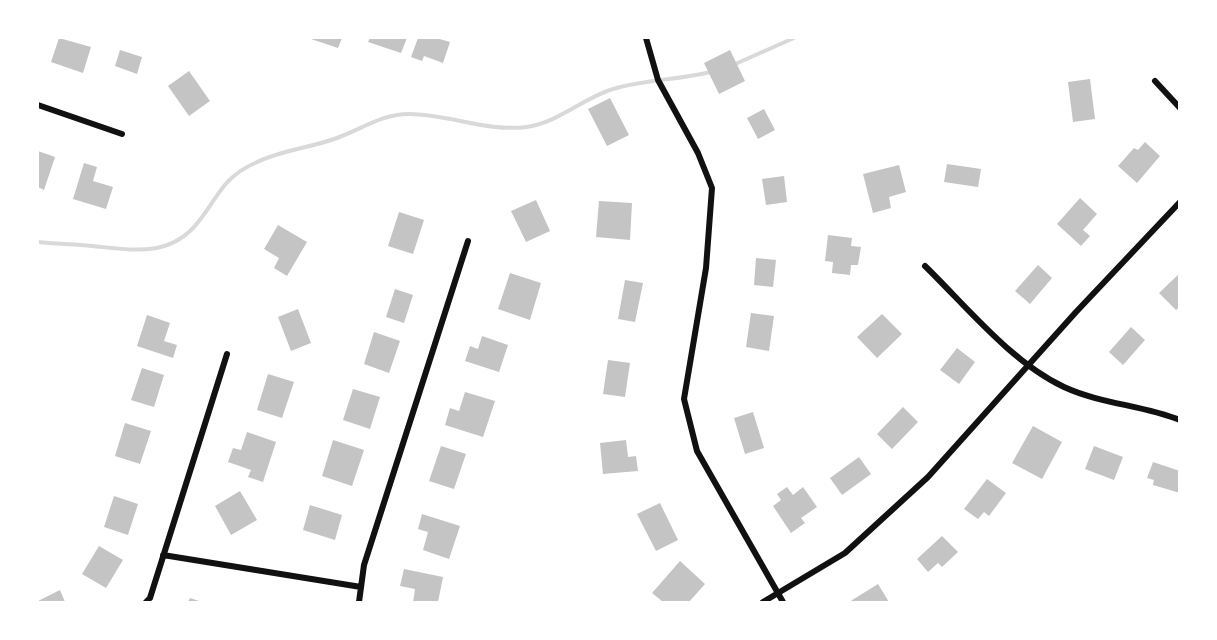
<!DOCTYPE html>
<html>
<head>
<meta charset="utf-8">
<style>
	body { margin:0 }
	#map { position:relative; width:1217px; height:640px; overflow:hidden; background:#fff; font-family:Raleway,sans-serif }
	canvas { display:block }
	.frame { position:absolute; inset:0; border:39px solid #fff; pointer-events:none }
</style>
</head>
<body>
<div id="map">
<canvas width="1217" height="640"></canvas>
<div class="frame"></div>
</div>
<script>
const g = document.querySelector('canvas').getContext('2d');
g.lineJoin = 'round';
function stroke(path, color, width, dash) { g.strokeStyle = color; g.lineWidth = width; g.lineCap = dash ? 'butt' : 'round'; g.setLineDash(dash || []); g.stroke(path); }
function paint(path, color) { g.fillStyle = color; g.fill(path, 'evenodd'); }
stroke(new Path2D(`
	M733,65L794,38
	M38,242C56,244 74,244 92,246C133,250 171,258 199,221C219,196 222,178 255,163C281,150 310,148 337,138C362,129 382,114 409,114C448,114 487,132 526,127C558,123 583,98 613,89C645,79 679,80 711,72`), '#d9d9d9', 4);
paint(new Path2D(`
	M59,38L91,47L83,73L51,62Z
	M308,38H342L338,48Z
	M370,38H407L401,53L368,42Z
	M418,38H436L450,42L443,63L424,56L422,61L411,57Z
	M120,50L142,57L137,74L115,66Z
	M730,50L745,81L719,94L704,63Z
	M189,71L210,101L189,116L168,86Z
	M1090,79L1095,119L1073,122L1068,82Z
	M610,98L629,135L607,146L588,109Z
	M764,109L775,130L758,139L747,118Z
	M1145,142L1160,156L1137,183L1118,166L1134,148L1138,150Z
	M38,151L55,157L44,190L38,187Z
	M84,163L97,167L93,181L113,187L106,209L73,199Z
	M947,164L981,169L978,187L944,182Z
	M899,165L906,192L889,197L891,208L873,213L863,174Z
	M784,176L787,202L766,205L762,179Z
	M1080,198L1097,214L1083,230L1090,236L1081,246L1057,224Z
	M536,200L550,231L526,242L511,211Z
	M599,201L632,203L630,240L596,237Z
	M399,212L424,220L413,254L388,246Z
	M278,225L307,242L287,276L274,268L279,258L264,249Z
	M828,235L852,238L851,246L861,247L858,265H851L850,275L832,273L833,262L825,261Z
	M756,258L776,260L773,287L754,285Z
	M1038,265L1052,278L1030,304L1015,291Z
	M510,273L541,283L530,320L498,309Z
	M1180,273V307L1176,310L1159,293Z
	M625,280L643,283L635,322L618,319Z
	M395,289L413,295L404,323L386,317Z
	M298,309L311,343L291,351L278,317Z
	M751,313L774,316L769,351L746,347Z
	M882,314L902,334L877,358L857,337Z
	M147,315L170,323L164,341L177,345L173,358L137,346Z
	M1131,327L1145,340L1123,365L1109,352Z
	M374,332L400,341L389,373L364,364Z
	M482,336L508,345L499,372L465,361L470,346L478,349Z
	M957,348L975,362L959,384L940,370Z
	M608,360L630,363L625,397L603,394Z
	M142,368L164,375L154,407L131,400Z
	M268,374L294,382L282,418L257,410Z
	M353,389L380,397L370,429L343,420Z
	M465,392L495,401L483,437L445,425L450,408L459,411Z
	M903,407L918,422L892,449L877,434Z
	M753,412L764,448L745,454L734,418Z
	M125,423L151,431L140,464L115,456Z
	M1033,426L1062,442L1042,479L1012,463Z
	M247,432L276,442L263,482L248,477L251,470L228,462L233,448L241,450Z
	M333,440L364,450L352,486L322,476Z
	M626,440L628,457L636,456L638,471L603,474L600,443Z
	M441,446L466,454L454,489L429,481Z
	M1094,446L1123,457L1114,480L1085,469Z
	M859,457L871,474L842,495L830,478Z
	M1153,462L1180,471V493L1153,485L1154,480L1147,478Z
	M987,479L1006,493L989,516L984,512L978,519L964,509Z
	M787,487L793,495L803,487L817,507L801,518L805,523L791,533L773,506L781,500L777,494Z
	M240,491L257,520L231,535L215,506Z
	M114,496L138,504L128,535L104,527Z
	M660,503L678,540L656,551L637,514Z
	M310,505L342,515L335,540L303,530Z
	M422,514L460,526L449,559L423,550L428,532L418,529Z
	M942,536L958,552L942,567L938,563L928,572L917,559Z
	M99,546L123,560L106,588L82,574Z
	M680,561L705,584L689,602H663L652,593Z
	M404,569L443,577L438,602H413L415,589L400,586Z
	M878,584L889,602H849Z
	M60,590L65,602H38V601Z
	M190,598L202,602H188Z`), '#c4c4c4');
stroke(new Path2D(`
	M646,38L658,80L698,153L712,188L706,268L684,399L697,451L783,602
	M1155,81L1180,108
	M38,105L122,134
	M925,266C967,307 1011,362 1064,387C1101,404 1142,405 1180,420
	M163,555L361,587
	M146,602L150,598L227,354
	M359,602L364,565L468,241
	M763,602L845,553L928,477L1076,312L1180,202`), '#111', 6);
</script>
</body>
</html>
